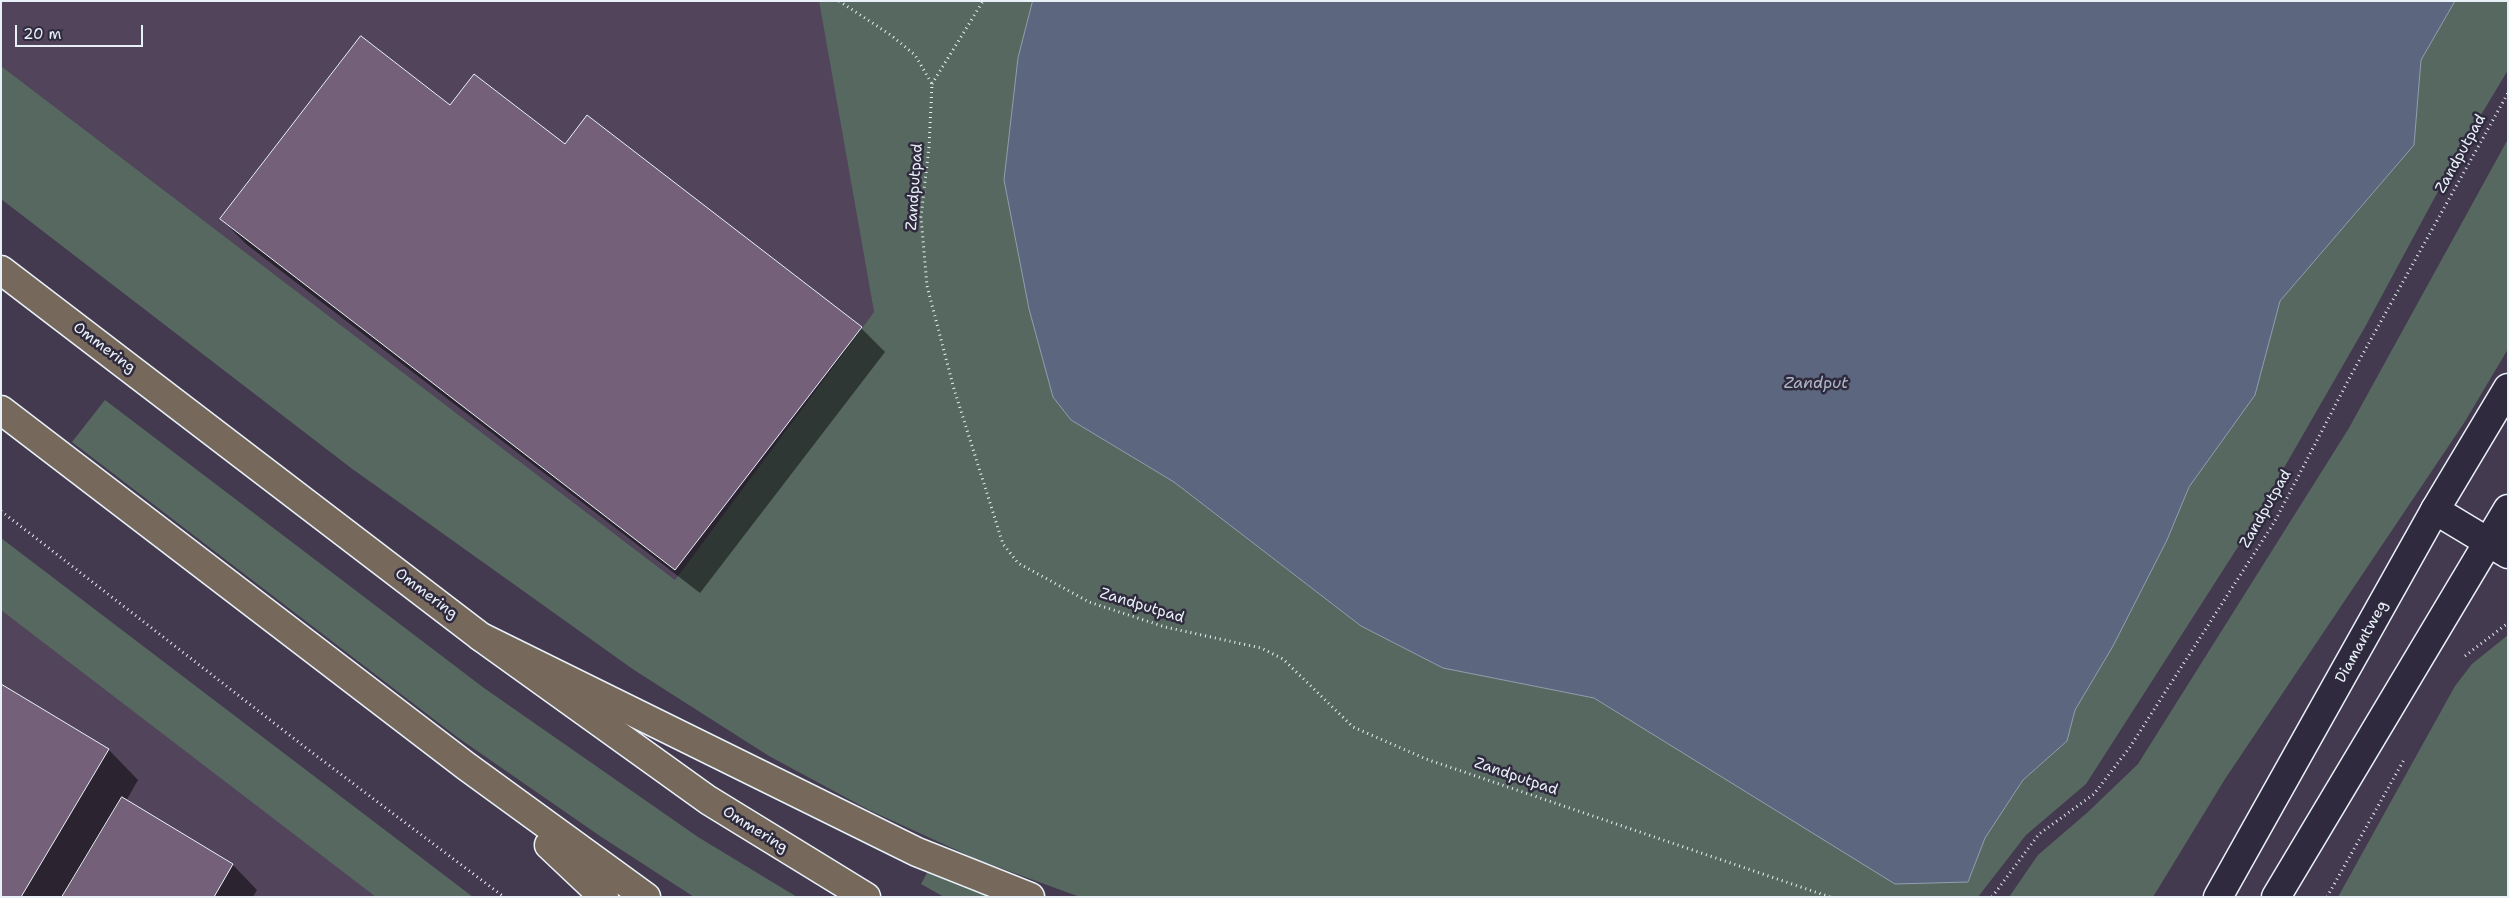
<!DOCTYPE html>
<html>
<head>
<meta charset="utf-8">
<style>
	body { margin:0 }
	#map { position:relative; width:2509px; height:898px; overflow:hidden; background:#443a4f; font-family:"Shantell Sans",sans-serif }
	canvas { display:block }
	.frame { position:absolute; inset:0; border:2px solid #e8f1f8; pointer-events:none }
	.scale { position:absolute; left:15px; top:25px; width:128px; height:22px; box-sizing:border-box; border:2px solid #e8f1f8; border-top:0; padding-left:6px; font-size:15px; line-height:18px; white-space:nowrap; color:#e8f1f8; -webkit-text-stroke:4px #2f2a3d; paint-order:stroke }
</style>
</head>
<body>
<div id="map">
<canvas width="2509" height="898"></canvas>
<div class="frame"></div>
<div class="scale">20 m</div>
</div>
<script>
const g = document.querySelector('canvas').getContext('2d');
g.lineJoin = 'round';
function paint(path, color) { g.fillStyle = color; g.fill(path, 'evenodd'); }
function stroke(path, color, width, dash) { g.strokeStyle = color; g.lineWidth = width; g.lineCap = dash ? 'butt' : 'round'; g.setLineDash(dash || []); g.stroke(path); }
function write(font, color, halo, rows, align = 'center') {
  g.font = font + ' "Shantell Sans",sans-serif'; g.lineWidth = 5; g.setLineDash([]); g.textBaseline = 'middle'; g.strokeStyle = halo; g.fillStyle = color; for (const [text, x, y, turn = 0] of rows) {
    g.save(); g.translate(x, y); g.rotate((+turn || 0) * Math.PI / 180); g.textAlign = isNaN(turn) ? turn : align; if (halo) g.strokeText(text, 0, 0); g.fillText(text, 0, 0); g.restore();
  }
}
paint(new Path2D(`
	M1,1H819L874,312L675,580L1,66Z
	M1,568L431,897H1Z`), '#52455b');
paint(new Path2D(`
	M819,1H1033L1018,58L1004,181L1029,309L1053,397L1071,420L1174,482L1361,626L1443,668L1594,698L1623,716L1968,882L1985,838L2023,780L2067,741L2075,710L2113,646L2167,540L2189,487L2255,395L2280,301L2414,145L2421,60L2455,1H2508V70L2463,145L2365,327L2243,539L2086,784L2026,835L1978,897H1080L976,859L869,810L769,756L634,670L351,468L1,199V66L675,580L874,312Z
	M2508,139V349L2464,423L2225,779L2153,897H2009L2038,855L2088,812L2138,764L2349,428Z
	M105,400L484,688L698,837L797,897H694L600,836L457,737L72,442Z
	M1,538L473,897H376L1,610Z
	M2508,635V897H2338L2455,686L2472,664Z
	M928,871L989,897H944L921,884Z`), '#576860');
const water = new Path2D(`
	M1033,1H2455L2421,60L2414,145L2280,301L2255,395L2189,487L2167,540L2113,646L2075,710L2067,741L2023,780L1985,838L1968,882L1895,884L1594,698L1443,668L1361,626L1174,482L1071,420L1053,397L1029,309L1004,180L1018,58Z`);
paint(water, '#5c667f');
stroke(water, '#949eaf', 1);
paint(new Path2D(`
	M450,107L565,146L861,328L885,352L700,593L246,244L221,219Z
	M1,686L109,750L138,780L126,801L233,865L257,890L253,897H1Z`), '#0007');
const building = new Path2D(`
	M361,36L450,105L474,74L565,144L587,115L862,327L675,570L220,219Z
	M1,684L109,749L21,897H1Z
	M122,797L233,864L214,897H62Z`);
paint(building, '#746078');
stroke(building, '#e8f1f8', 1);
const street = new Path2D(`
	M2435,510L2508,554`);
const secondary = new Path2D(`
	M2218,897L2435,510L2508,388
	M2276,897L2508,509`);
const primary = new Path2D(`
	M1,270L481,637L917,852L1030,897
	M1,410L466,766L646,897
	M549,845L604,897`);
const highway = new Path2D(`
	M481,637L708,800L866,897`);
stroke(street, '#e8f1f8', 31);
stroke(secondary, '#e8f1f8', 31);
stroke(primary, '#e8f1f8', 31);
stroke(highway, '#e8f1f8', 31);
stroke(new Path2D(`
	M839,1L892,36L915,55L932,84L929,147L921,217L927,286L954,389L1003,544L1018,563L1089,602L1165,627L1261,648L1283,659L1353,727L1426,759L1830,897
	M932,84L983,1
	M1,511L310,751L504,897
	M2465,656L2508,623
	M1992,897L2039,834L2094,794L2130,747L2275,521L2350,377L2508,93
	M2327,897L2405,758`), '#e8f1f8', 3, [1, 4]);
stroke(street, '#2f2a3d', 28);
stroke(secondary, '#2f2a3d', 28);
stroke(primary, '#76695c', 28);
stroke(highway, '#76695c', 28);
write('15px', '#e8f1f8', '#2f2a3d', [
	["Zandputpad",2461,154,-61],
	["Zandputpad",915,187,-86],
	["Ommering",104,348,37],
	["Zandputpad",2266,509,-60],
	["Ommering",426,594,37],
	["Zandputpad",1142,606,17],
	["Diamantweg",2362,642,-61],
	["Zandputpad",1516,777,19],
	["Ommering",755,830,32]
]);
write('italic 16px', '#b0b9c8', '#2f2a3d', [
	["Zandput",1816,384]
]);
</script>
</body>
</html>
